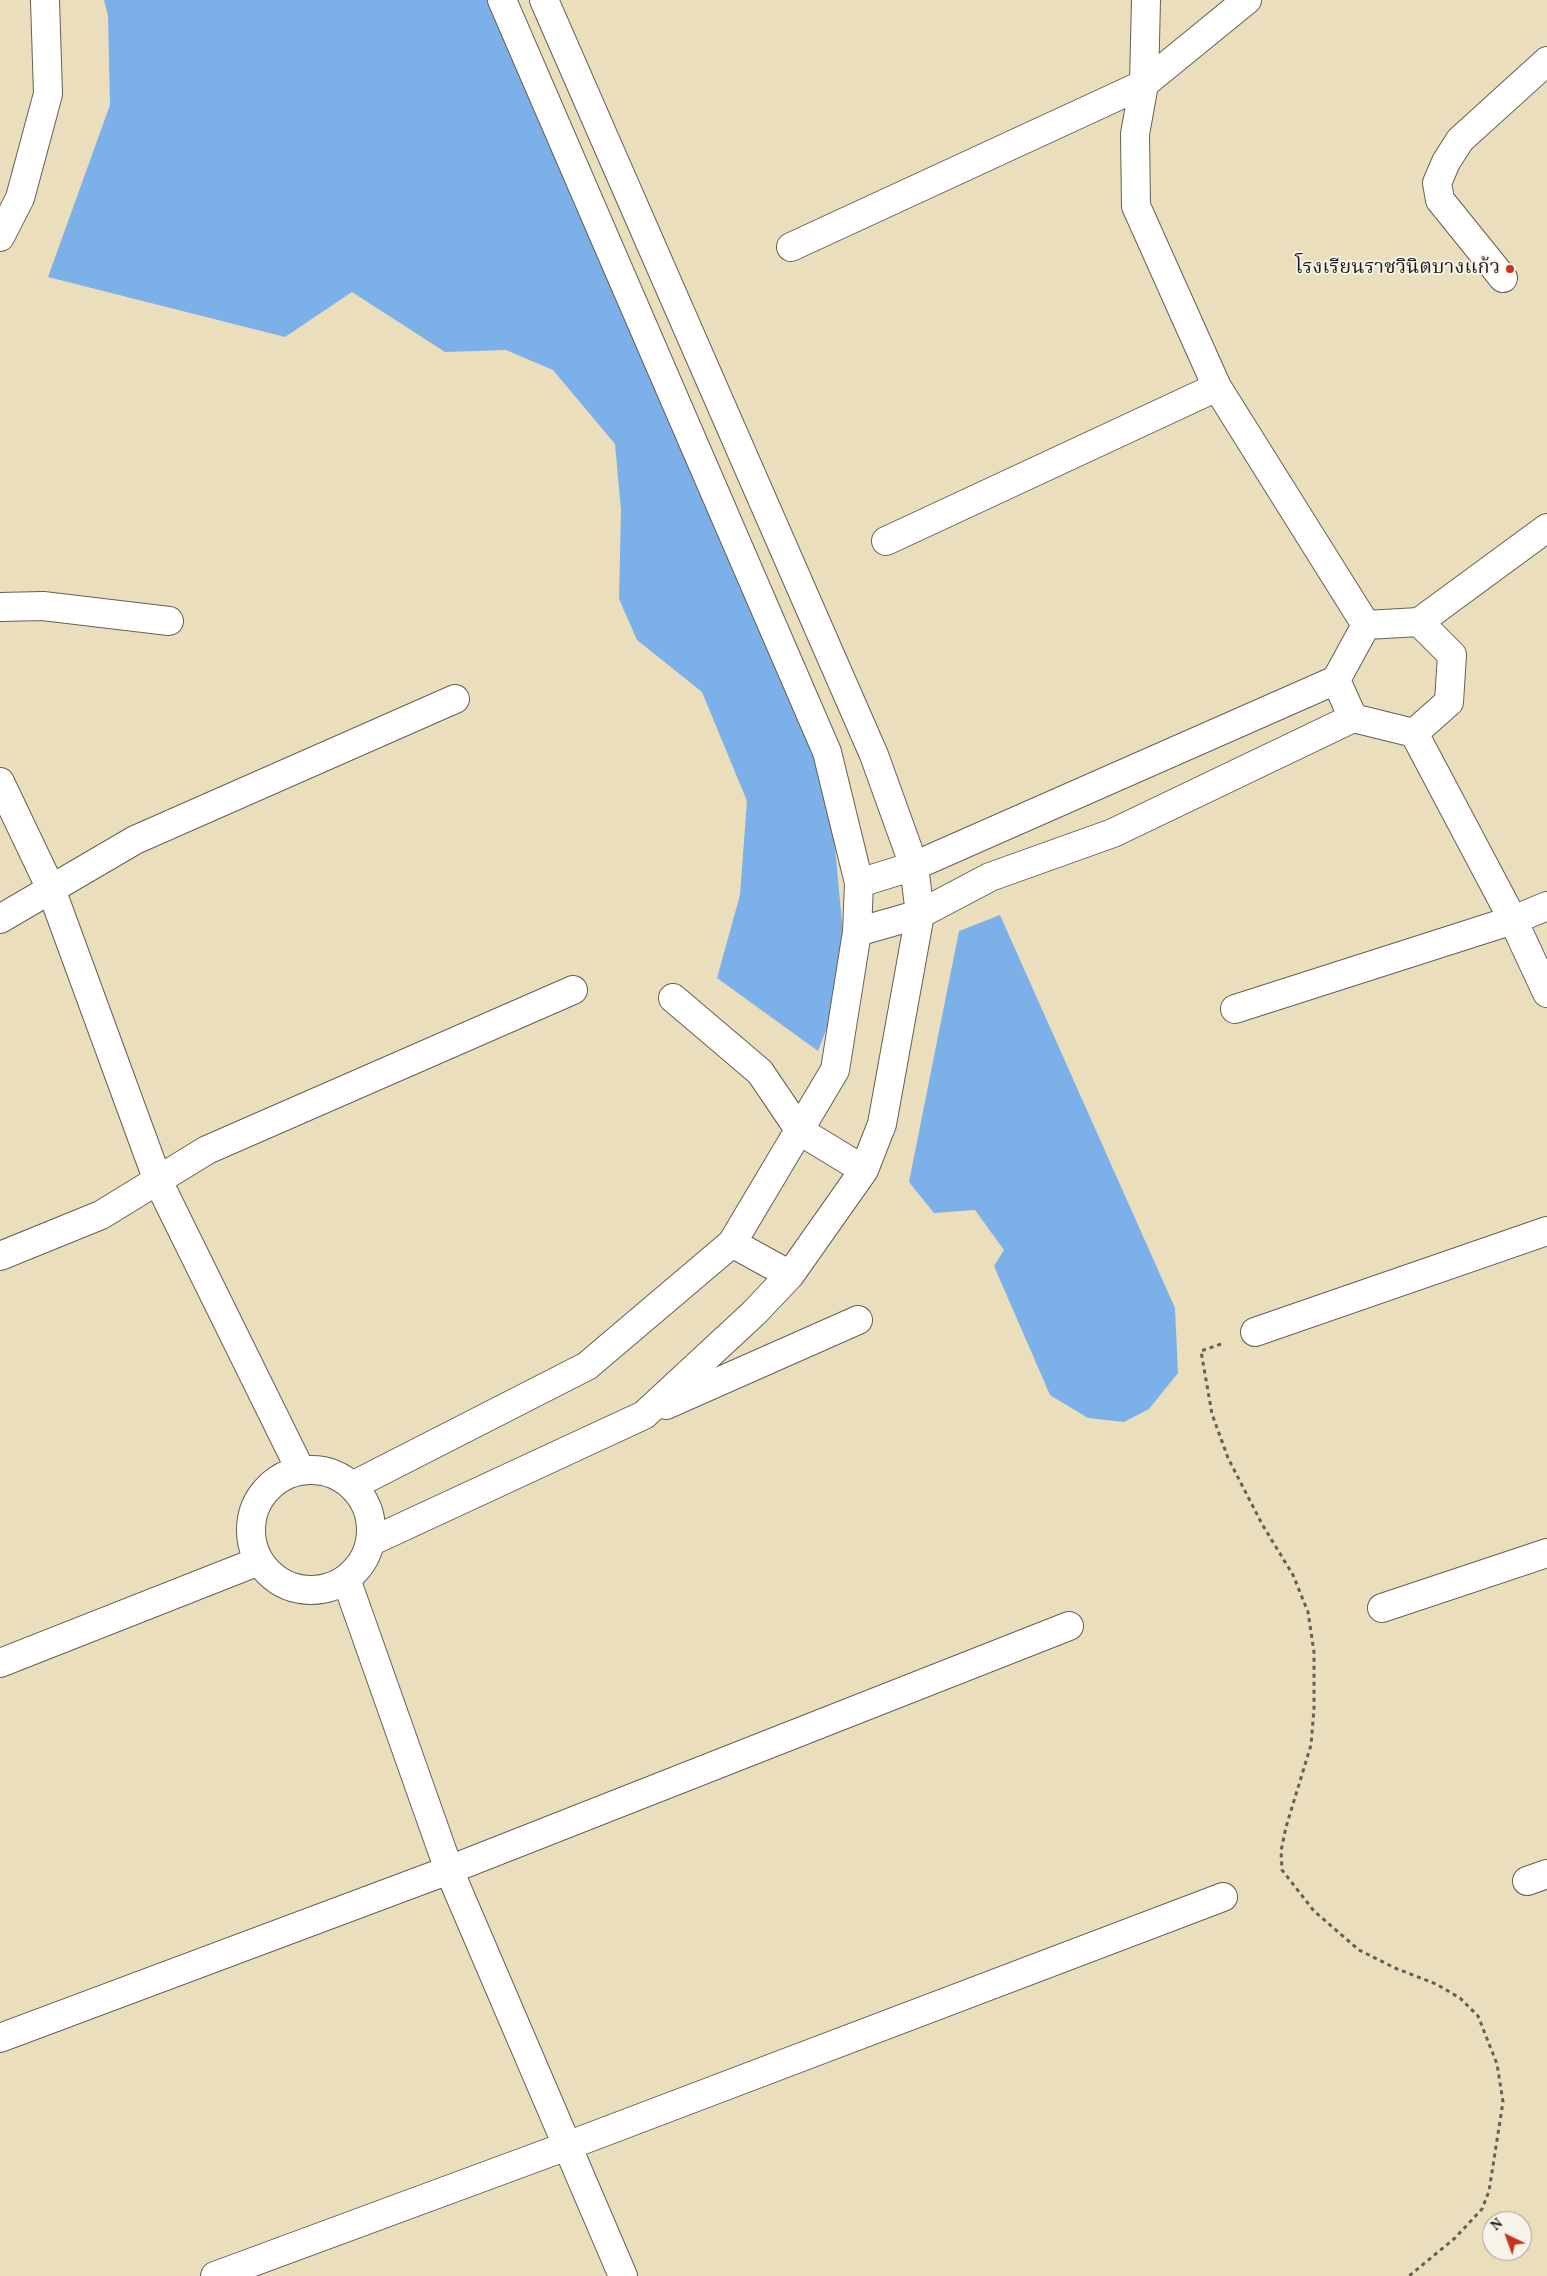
<!DOCTYPE html>
<html>
<head>
<meta charset="utf-8">
<style>
	body { margin:0 }
	#map { position:relative; width:1547px; height:2276px; overflow:hidden; background:#ebdebc; font-family:Vollkorn,serif }
	canvas { display:block }
	.north { position:absolute; left:1482px; top:2211px; width:50px; height:50px; box-sizing:border-box; background:#f7f3e8; border:1px solid #9f9d96; border-radius:50%; rotate:318deg; font-size:14px; font-weight:700; line-height:20px; text-align:center; color:#1c1c1c }
	.north::after { content:''; display:block; margin:auto; width:18px; height:22px; background:#c8321e; clip-path:polygon(50% 0,100% 100%,50% 72%,0 100%) }
</style>
</head>
<body>
<div id="map">
<canvas width="1547" height="2276"></canvas>
<div class="north">N</div>
</div>
<script>
const g = document.querySelector('canvas').getContext('2d');
g.lineJoin = 'round';
function paint(path, color) { g.fillStyle = color; g.fill(path, 'evenodd'); }
function stroke(path, color, width, dash) { g.strokeStyle = color; g.lineWidth = width; g.lineCap = dash ? 'butt' : 'round'; g.setLineDash(dash || []); g.stroke(path); }
function write(font, color, halo, rows, align = 'center') {
  g.font = font + ' Vollkorn,"Noto Serif Thai",serif'; g.lineWidth = 4; g.setLineDash([]); g.textBaseline = 'middle'; g.strokeStyle = halo; g.fillStyle = color; for (const [text, x, y, turn = 0] of rows) {
    g.save(); g.translate(x, y); g.rotate((+turn || 0) * Math.PI / 180); g.textAlign = isNaN(turn) ? turn : align; if (halo) g.strokeText(text, 0, 0); g.fillText(text, 0, 0); g.restore();
  }
}
paint(new Path2D(`
	M104,0H499L828,772L847,976L818,1051L717,978L740,895L747,801L702,692L637,640L619,599L621,510L615,444L553,370L506,350L445,352L352,292L285,337L48,277L110,105L108,16Z
	M1000,915L1175,1308L1178,1373L1149,1409L1124,1422L1088,1418L1050,1395L994,1266L1004,1250L975,1210L934,1213L909,1182L959,931Z`), '#7cb0e9');
const street = new Path2D(`
	M1146,0L1144,84L1135,134L1136,206L1217,387L1366,625
	M0,237L20,198L48,94L45,0
	M791,247L1144,84L1247,0
	M1503,278L1440,200L1437,183L1446,162L1460,140L1547,61
	M886,541L1217,387
	M0,607L43,606L169,621
	M1419,622L1452,655L1449,702L1414,733L1353,718L1336,680L1366,625Z
	M1419,622L1547,528
	M1414,733L1513,920L1547,993
	M0,782L51,889L158,1181L301,1471
	M859,883L914,866L1336,680
	M0,919L135,840L455,699
	M857,932L920,914L990,877L1113,833L1353,718
	M673,998L760,1072L800,1131L864,1170
	M1235,1009L1513,920L1547,906
	M732,1243L790,1275
	M0,1256L101,1215L207,1150L573,990
	M1255,1332L1547,1231
	M666,1405L858,1320
	M251 1530a60 60 0 1 1 120 0a60 60 0 1 1-120 0Z
	M352,1486L587,1366L732,1243L835,1070L857,932L859,883L827,752L502,0
	M370,1542L644,1415L754,1313L790,1275L864,1170L882,1124L920,914L914,866L874,755L544,0
	M346,1579L449,1870L623,2276
	M1382,1608L1547,1553
	M0,1663L259,1561
	M1527,1881L1547,1874
	M0,2038L449,1870L1069,1626
	M215,2276L567,2146L1223,1897`);
stroke(street, '#646054', 30);
stroke(new Path2D(`
	M1221,1344L1201,1351L1212,1414L1228,1458L1262,1524L1293,1575L1308,1612L1314,1652V1709L1311,1745L1286,1827L1281,1851L1282,1870L1314,1911L1359,1950L1395,1968L1436,1984L1460,1998L1478,2016L1497,2064L1503,2102L1489,2191L1482,2209L1455,2238L1409,2276`), '#646054', 3, [4, 4]);
stroke(street, '#fff', 28);
for (const [x, y, r, color] of [
	[1510,269,5,"#c8321e"]
]) { const dot = new Path2D(); dot.arc(x, y, r, 0, 2 * Math.PI); g.fillStyle = color; g.fill(dot); stroke(dot, '#f7f3e8', 2); }
write('20px', '#1c1c1c', '#f7f3e8', [
	["โรงเรียนราชวินิตบางแก้ว",1500,269]
], 'right');
</script>
</body>
</html>
